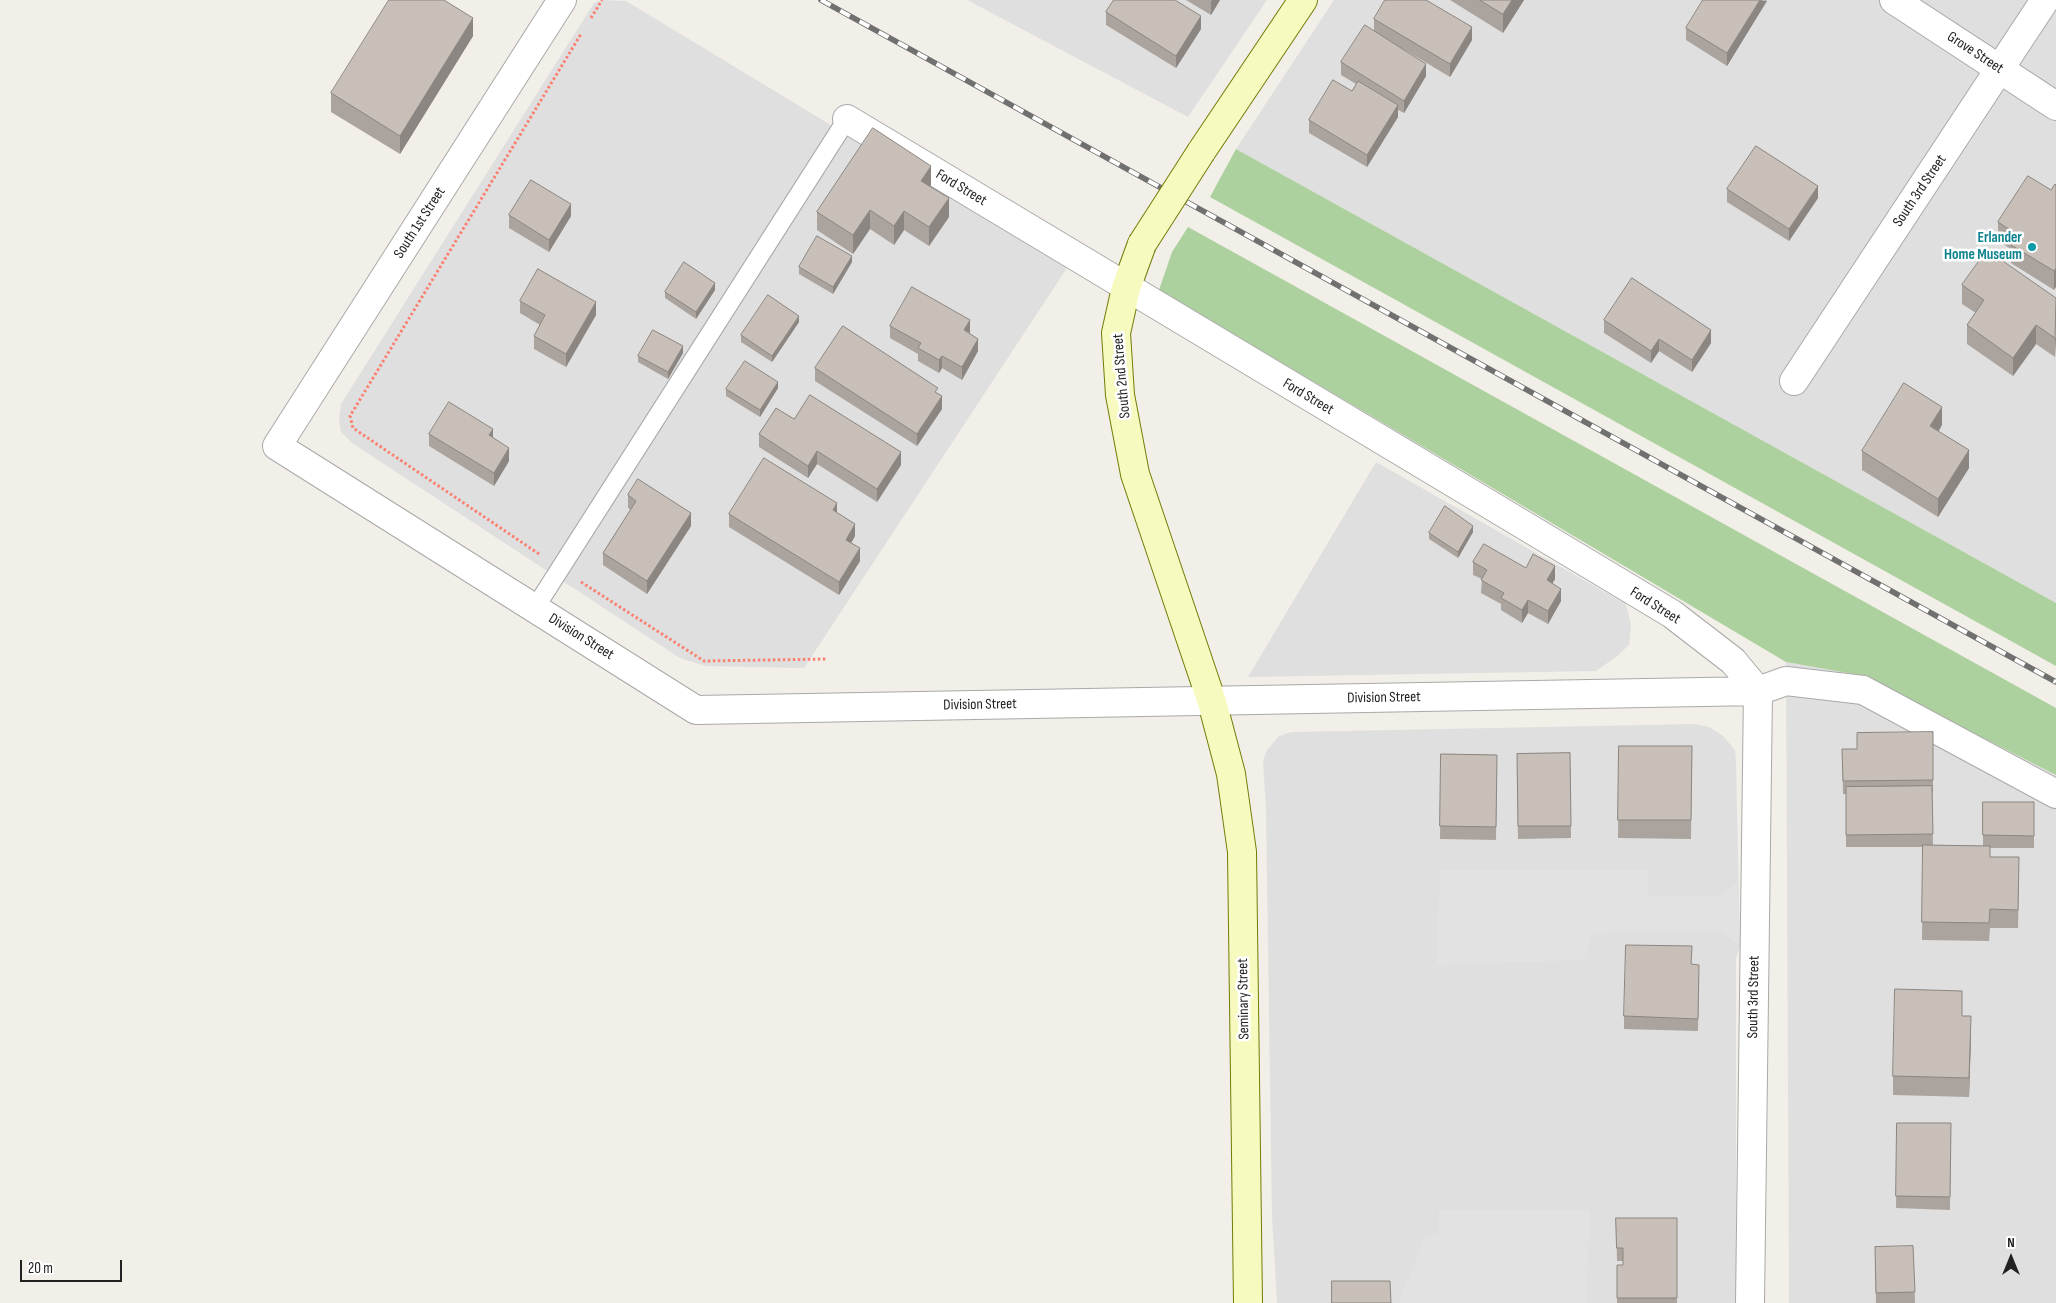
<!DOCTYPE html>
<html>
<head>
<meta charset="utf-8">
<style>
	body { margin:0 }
	#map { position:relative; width:2056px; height:1303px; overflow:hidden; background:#f2efe9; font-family:"Sofia Sans Condensed",sans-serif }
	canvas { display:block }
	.north { position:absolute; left:1986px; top:1233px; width:50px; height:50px; -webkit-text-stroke:4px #fff; paint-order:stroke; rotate:0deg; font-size:14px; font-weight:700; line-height:20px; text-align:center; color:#222 }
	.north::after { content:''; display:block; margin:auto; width:18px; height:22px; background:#222; clip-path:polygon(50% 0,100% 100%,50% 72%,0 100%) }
	.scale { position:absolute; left:20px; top:1260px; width:102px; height:22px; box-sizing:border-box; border:2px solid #222; border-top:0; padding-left:6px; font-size:15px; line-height:18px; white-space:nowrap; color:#222; -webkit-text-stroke:4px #fff; paint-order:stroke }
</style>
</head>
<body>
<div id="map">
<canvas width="2056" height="1303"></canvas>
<div class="north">N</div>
<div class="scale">20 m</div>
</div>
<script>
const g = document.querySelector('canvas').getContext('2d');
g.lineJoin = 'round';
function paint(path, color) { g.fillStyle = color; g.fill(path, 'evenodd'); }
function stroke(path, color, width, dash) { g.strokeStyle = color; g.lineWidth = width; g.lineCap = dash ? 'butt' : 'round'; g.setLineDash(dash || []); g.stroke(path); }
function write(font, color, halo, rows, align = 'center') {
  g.font = font + ' "Sofia Sans Condensed",sans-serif'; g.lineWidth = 5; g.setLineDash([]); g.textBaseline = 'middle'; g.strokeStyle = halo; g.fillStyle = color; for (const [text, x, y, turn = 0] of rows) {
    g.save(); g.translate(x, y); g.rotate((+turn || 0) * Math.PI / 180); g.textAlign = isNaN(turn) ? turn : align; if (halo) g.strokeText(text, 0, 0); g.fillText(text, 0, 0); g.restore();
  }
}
paint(new Path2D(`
	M602,0L626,1L1067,268L804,668L705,666L680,658L352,443L341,432L339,420L341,404L594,3Z
	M967,0H1267L1188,117Z
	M1334,0H2056V603L1236,149Z
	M1376,462L1626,604L1631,625L1629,645L1616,657L1596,671L1248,677Z
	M1786,662L1859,675L2056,775V1303H1789Z
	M1694,724L1709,727L1723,736L1735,750L1736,761L1740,947L1736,958V1303H1277L1272,1217L1266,809L1263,761L1267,750L1279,736L1292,732Z`), '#e0dfdf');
paint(new Path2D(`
	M1236,149L2056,603V666L1210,197Z
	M1188,227L2056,708V775L1859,675L1786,662L1159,290L1172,252Z`), '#add19e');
paint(new Path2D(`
	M1440,870H1647L1649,897L1721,896L1738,882L1740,947L1721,931L1590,933L1587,960L1437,965Z
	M1439,1210H1590L1586,1303H1398L1424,1239L1439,1234Z`), '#e2e2e2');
const lane = new Path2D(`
	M535,608L847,119`);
const street = new Path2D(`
	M562,0L277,446L696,710L1758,691L1786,681L1863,690L2056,794
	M1894,0L2056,106
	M847,119L1672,614L1733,661L1758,691
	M1794,381L2045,0
	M1750,1303L1758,691`);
const secondary = new Path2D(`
	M1201,152L1303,0
	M1142,244L1126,288L1116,333L1120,395L1135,474L1212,702L1231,774L1242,852L1248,1303`);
stroke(lane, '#a9a9a9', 20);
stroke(street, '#a9a9a9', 30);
stroke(secondary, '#707d05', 30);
stroke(new Path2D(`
	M591,18L602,0
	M539,554L353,428L350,416L581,34
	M581,582L704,661L827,659`), '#fa8072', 3, [2.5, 2.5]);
stroke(lane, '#fff', 18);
stroke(street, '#fff', 28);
stroke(secondary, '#f7fabf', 28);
const rail = new Path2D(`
	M821,0L2056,682`);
stroke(rail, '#707070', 5.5);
stroke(rail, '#fff', 4, [11]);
const secondaryBridge = new Path2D(`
	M1142,244L1201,152`);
stroke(secondaryBridge, '#707d05', 30, []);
stroke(secondaryBridge, '#f7fabf', 28);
paint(new Path2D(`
	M1186,0H1220L1211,15Z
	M1450,0H1524L1503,33Z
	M1767,0L1727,66L1686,40V28Z
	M1106,12L1201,29L1176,68L1106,25Z
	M1374,19L1472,40L1450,77L1405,50L1426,76L1404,113L1398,110V117L1367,167L1309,133V120L1352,91L1356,84L1341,75V62L1374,31Z
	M473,36L400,154L331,112V93Z
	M2055,184L2054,290L2011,263V249L1998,241V222L2051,190Z
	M931,185L930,186L949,217L929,246L904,230L894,245L870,229L853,254L817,230V212Z
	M1727,189L1818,198L1789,241L1727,202Z
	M509,215L571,216L549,252L509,228Z
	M852,262L833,294L799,274V267Z
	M1962,285L2056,298L2055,357L2036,344L2013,376L1967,344V325L1976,313L1962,304Z
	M715,290L696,319L665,298V292Z
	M520,301L596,315L566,367L534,349V336L540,325L520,313Z
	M1604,320L1711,343L1692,372L1659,351L1651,363L1604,333Z
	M799,322L772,362L741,342V335Z
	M890,326L970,333L978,351L962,380L942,368L939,373L918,361V354L890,338Z
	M683,353L668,379L638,362V356Z
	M815,368L938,393L942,409L917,446L815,381Z
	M778,388L760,417L726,396V389Z
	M794,419L901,465L877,502L817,464L808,478L759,447V434Z
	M1942,425L1939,431L1969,468L1938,517L1862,470V451Z
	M429,434L493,438L509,461L494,486L429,446Z
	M628,495L691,526L647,594L603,565V553L631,510L628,508Z
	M837,513L855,536L851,543L860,561L839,595L729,527V514Z
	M1473,532L1458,558L1429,539V533Z
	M1473,562L1526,568L1555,579L1552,583L1561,601L1548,624L1528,613L1522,623L1501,610V604L1481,593L1482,579L1473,575Z
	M1619,746H1692L1691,839L1618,838Z
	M1842,749L1933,780V793H1932L1933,845L1983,846V802H2034V848H1990V857L2019,876L2018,928H1990L1989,941L1922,940L1923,847H1846V794H1843Z
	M1570,753L1571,838L1518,839L1517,754Z
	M1441,754L1497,755L1496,840L1440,839Z
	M1691,964L1699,978L1698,1031L1624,1029V1016Z
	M1962,1016L1971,1035L1969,1097L1893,1095V1076Z
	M1897,1123H1951L1950,1210L1896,1208Z
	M1616,1218H1677V1303H1617V1265H1623V1261H1617Z
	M1913,1246L1915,1303H1876L1875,1260Z`), '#aba49e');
paint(new Path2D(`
	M1212,0H1220L1211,15V2Z
	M1512,0H1524L1503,33V14Z
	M1760,0L1767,1L1727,66V53Z
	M1201,16V29L1176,68V56Z
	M473,18V36L400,154V136Z
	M1472,27V40L1450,77V64Z
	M1426,64V76L1404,113V101Z
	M1398,105V117L1367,167V155Z
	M931,166V185L921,199V181Z
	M1818,186V198L1789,241V229Z
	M949,198V217L929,246V227Z
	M571,204V216L549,252V240Z
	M870,210V229L853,254V235Z
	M904,211V230L894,245V226Z
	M852,256V262L833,294V287Z
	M2056,268V287L2054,290V271Z
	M715,283V290L696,319V312Z
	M596,302V315L566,367V354Z
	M799,316V322L772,362V356Z
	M970,320V333L964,330Z
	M2036,325V344L2013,376V358Z
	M1711,330V343L1692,372V360Z
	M2055,338H2056L2055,357Z
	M978,339V351L962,380V367Z
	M1659,339V351L1651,363V351Z
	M683,346V353L668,379V372Z
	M942,356V368L939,373V360Z
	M778,382V388L760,417V410Z
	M942,396V409L917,446V434Z
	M1942,407V425L1930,444V426Z
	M493,429V441L489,435Z
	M509,448V461L494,486V473Z
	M1969,450V468L1938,517V499Z
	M817,451V464L808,478V466Z
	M901,452V465L877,502V489Z
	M837,503V516L833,510Z
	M691,513V526L647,594V581Z
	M855,524V536L846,552V540Z
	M1473,526V532L1458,558V552Z
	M860,548V561L839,595V582Z
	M1555,566V579L1547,593V580Z
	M1561,589V601L1548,624V611Z
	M1528,600V613L1522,623V610Z
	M1971,1016V1035L1969,1097V1078Z`), '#8b8681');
const building = new Path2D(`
	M389,0H444L473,18L400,136L331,93Z
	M1114,0H1175L1201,16L1176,56L1106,12Z
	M1385,0H1426L1472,27L1450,64L1374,19Z
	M1480,0H1512L1503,14Z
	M1703,0H1760L1727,53L1686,28Z
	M1365,25L1426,64L1404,101L1341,62Z
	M1333,80L1352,91L1358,81L1398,105L1367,155L1309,120Z
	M873,128L931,166L921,181L949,198L929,227L904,211L894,226L870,210L853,235L817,212Z
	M1756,146L1818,186L1789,229L1727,189Z
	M2028,176L2051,190L2055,184L2056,185V268L2054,271L2011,245L2018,235L1998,222Z
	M531,180L571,204L549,240L509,215Z
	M817,236L852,256L833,287L799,267Z
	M1987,250L2056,298L2055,338L2036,325L2013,358L1967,325L1984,300L1962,285Z
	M684,262L715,283L696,312L665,292Z
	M538,269L596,302L566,354L534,336L545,315L520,301Z
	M1632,278L1711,330L1692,360L1659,339L1651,351L1604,320Z
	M912,287L970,320L964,330L978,339L962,367L942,356L939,360L918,348L921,343L890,326Z
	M768,295L799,316L772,356L741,335Z
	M843,326L938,388L935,392L942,396L917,434L815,368Z
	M653,330L683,346L668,372L638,356Z
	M745,361L778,382L760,410L726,389Z
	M1904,383L1942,407L1930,426L1969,450L1938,499L1862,451Z
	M810,395L901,452L877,489L817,451L808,466L759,434L776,408L794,419Z
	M449,402L493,429L489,435L509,448L494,473L429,434Z
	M764,458L837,503L833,510L855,524L846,540L860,548L839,582L729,514Z
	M638,479L691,513L647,581L603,553L636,501L628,495Z
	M1445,506L1473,526L1458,552L1429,533Z
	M1484,544L1526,568L1533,554L1555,566L1547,580L1561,589L1548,611L1528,600L1522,610L1501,598L1504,593L1481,580L1487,570L1473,562Z
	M1933,732V780L1843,781L1842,749H1857V733Z
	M1619,746H1692L1691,820H1618Z
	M1570,753L1571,826H1518L1517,754Z
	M1441,754L1497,755L1496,827L1440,826Z
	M1932,786L1933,834L1846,835V787Z
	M1983,802H2034V836L1983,835Z
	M1923,845L1990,846V857H2019L2018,910L1990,909L1989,923L1922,922Z
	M1626,945L1692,946L1691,964L1699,965L1698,1019L1624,1016Z
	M1895,989L1962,991V1016H1971L1969,1078L1893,1076Z
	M1897,1123H1951L1950,1197L1896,1196Z
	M1616,1218H1677V1298H1617V1265H1623V1248H1617Z
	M1913,1246L1915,1292L1876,1293L1875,1247Z
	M1332,1281H1390L1391,1303H1332Z`);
paint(building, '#c7bfb8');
stroke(building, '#8b8681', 1);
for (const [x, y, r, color] of [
	[2032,247,5,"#0f9aa8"]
]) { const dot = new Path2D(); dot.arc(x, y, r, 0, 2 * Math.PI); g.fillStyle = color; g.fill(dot); stroke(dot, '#fff', 2); }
write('15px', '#222', '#fff', [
	["Grove Street",1975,53,33],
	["Ford Street",961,188,31],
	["South 3rd Street",1920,191,-56],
	["South 1st Street",420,223,-57],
	["South 2nd Street",1122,376,-95],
	["Ford Street",1308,397,31],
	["Ford Street",1655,606,32],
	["Division Street",581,637,32],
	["Division Street",1384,698,-1],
	["Division Street",980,705,-1],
	["South 3rd Street",1754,997,-89],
	["Seminary Street",1244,999,-91]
]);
write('bold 15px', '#0d838f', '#fff', [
	["Erlander",2022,238],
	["Home Museum",2022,255]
], 'right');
</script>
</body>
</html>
